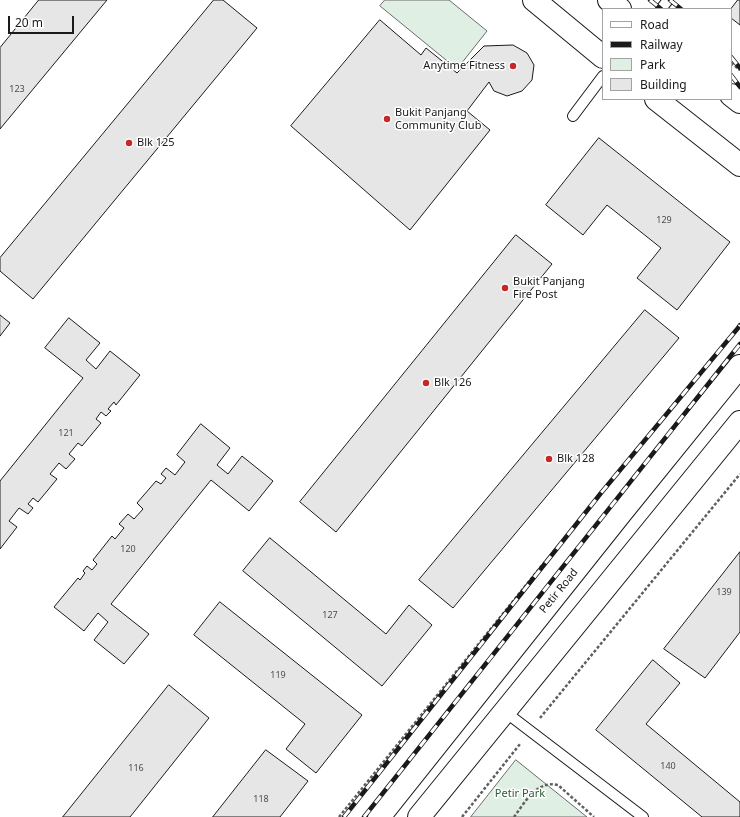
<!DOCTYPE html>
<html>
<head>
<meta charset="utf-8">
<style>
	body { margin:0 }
	#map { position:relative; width:740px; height:817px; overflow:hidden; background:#fff; font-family:"Noto Sans",sans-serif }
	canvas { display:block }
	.legend { position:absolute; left:602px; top:8px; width:130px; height:92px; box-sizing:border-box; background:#fff; border:1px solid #a3a3a3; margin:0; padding:5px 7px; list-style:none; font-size:12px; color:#1a1a1a }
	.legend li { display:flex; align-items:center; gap:8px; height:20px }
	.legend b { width:20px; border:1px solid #a3a3a3 }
	.scale { position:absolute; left:8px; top:16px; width:66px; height:18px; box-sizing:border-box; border:2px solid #1a1a1a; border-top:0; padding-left:5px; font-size:12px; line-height:14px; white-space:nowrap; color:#1a1a1a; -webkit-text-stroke:3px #fff; paint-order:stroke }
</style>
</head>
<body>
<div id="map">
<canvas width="740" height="817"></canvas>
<ul class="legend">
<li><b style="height:5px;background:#fff"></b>Road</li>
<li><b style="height:5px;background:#1a1a1a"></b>Railway</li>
<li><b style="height:11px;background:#e0efe3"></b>Park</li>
<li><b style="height:11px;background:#e6e6e6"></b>Building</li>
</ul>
<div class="scale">20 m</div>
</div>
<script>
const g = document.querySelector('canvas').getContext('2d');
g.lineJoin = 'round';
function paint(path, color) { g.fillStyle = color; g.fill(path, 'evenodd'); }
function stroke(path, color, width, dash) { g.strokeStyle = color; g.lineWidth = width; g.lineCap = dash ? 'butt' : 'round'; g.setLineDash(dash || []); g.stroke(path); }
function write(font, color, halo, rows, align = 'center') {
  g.font = font + ' "Noto Sans",sans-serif'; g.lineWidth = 3; g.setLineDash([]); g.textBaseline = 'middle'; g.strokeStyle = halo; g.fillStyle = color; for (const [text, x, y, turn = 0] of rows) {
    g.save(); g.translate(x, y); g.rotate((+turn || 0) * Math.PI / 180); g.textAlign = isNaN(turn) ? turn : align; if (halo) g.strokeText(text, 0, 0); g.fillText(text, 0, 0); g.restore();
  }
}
const green = new Path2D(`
	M385,0H449L487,31L457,69L380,6Z
	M516,760L587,817H471Z`);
paint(green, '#e0efe3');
stroke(green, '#6a6a6a', 1);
const building = new Path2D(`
	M39,0H107L0,129V48Z
	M214,0H223L257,28L33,299L0,271V258Z
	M738,0H740V25L731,18V9Z
	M380,20L421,55L426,48L457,73L484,46L513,45L527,53L534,65L532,80L522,91L507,96L494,91L489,82L467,111L490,130L410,230L291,126Z
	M599,138L730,242L677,310L637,278L661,248L607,205L583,235L546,205Z
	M516,235L552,264L336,532L300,502Z
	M645,310L679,338L453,608L419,580Z
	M0,315L10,323L0,336Z
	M69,318L100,343L86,360L96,369L110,351L140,375L116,405L114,402L108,409L111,411L106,416L101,412L96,419L101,423L82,446L78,443L69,454L75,459L66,469L59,463L50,474L57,479L38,502L33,498L28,504L33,508L28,514L19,508L9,521L17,527L0,549V481L83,378L45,348Z
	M201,424L230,448L217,465L228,474L242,456L273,481L249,511L211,480L111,604L149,634L124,664L94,640L108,622L98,613L84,631L54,607L78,578L80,580L85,573L83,571L87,566L92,570L97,564L93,560L112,536L115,539L124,528L119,524L128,514L134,519L143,509L137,503L156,481L161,484L166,478L161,474L166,468L175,475L185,462L177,455Z
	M270,538L386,634L409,605L432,625L382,686L243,571Z
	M740,552V632L705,678L664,649Z
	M220,602L362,715L316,773L286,749L305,724L194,635Z
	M653,660L680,683L646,724L740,802V817H702L596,730Z
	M169,685L209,718L130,817H63Z
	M266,750L308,781L280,817H213Z`);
paint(building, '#e6e6e6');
stroke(building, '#1a1a1a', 1);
const lane = new Path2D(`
	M661,9L668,0
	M573,116L603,76
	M504,711L643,817`);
const secondary = new Path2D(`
	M534,0L603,57
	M609,0L620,9
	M731,95L740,102
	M656,99L740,165
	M379,817L621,513L740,366
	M419,817L740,422`);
stroke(lane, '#1a1a1a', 12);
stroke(secondary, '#1a1a1a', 24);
stroke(new Path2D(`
	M731,63L740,70
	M540,718L740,474
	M339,817L539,569L576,525
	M462,817L520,744
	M514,817C525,802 537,780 558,785L594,817`), '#5f5f5f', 2.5, [3, 2]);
stroke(lane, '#fff', 10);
stroke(secondary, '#fff', 22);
const rail = new Path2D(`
	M650,0L661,9
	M670,0L681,9
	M731,57L740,68
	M731,75L740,87
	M344,817L601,493L738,328L740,325
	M364,817L740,344`);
stroke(rail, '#1a1a1a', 4.5);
stroke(rail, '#fff', 3, [9]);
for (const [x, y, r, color] of [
	[513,66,4,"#c62828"],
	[387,119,4,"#c62828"],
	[129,143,4,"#c62828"],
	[505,288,4,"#c62828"],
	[426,383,4,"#c62828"],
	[549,459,4,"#c62828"]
]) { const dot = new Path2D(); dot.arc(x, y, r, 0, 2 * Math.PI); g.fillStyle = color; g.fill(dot); stroke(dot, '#fff', 1.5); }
write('9px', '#4d4d4d', null, [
	["123",17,89],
	["129",664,220],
	["121",66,433],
	["120",128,549],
	["139",724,592],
	["127",330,615],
	["119",278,675],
	["140",668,766],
	["116",136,768],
	["118",261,799]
]);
write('11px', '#1a1a1a', '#fff', [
	["Anytime Fitness",505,66,"right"],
	["Bukit Panjang",395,113],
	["Community Club",395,126],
	["Blk 125",137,143],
	["Bukit Panjang",513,282],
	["Fire Post",513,295],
	["Blk 126",434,383],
	["Blk 128",557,459]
], 'left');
write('11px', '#1a1a1a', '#fff', [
	["Petir Road",559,591,-51]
]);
write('11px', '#2b5a34', '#fff', [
	["Petir Park",520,794]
]);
</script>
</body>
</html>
